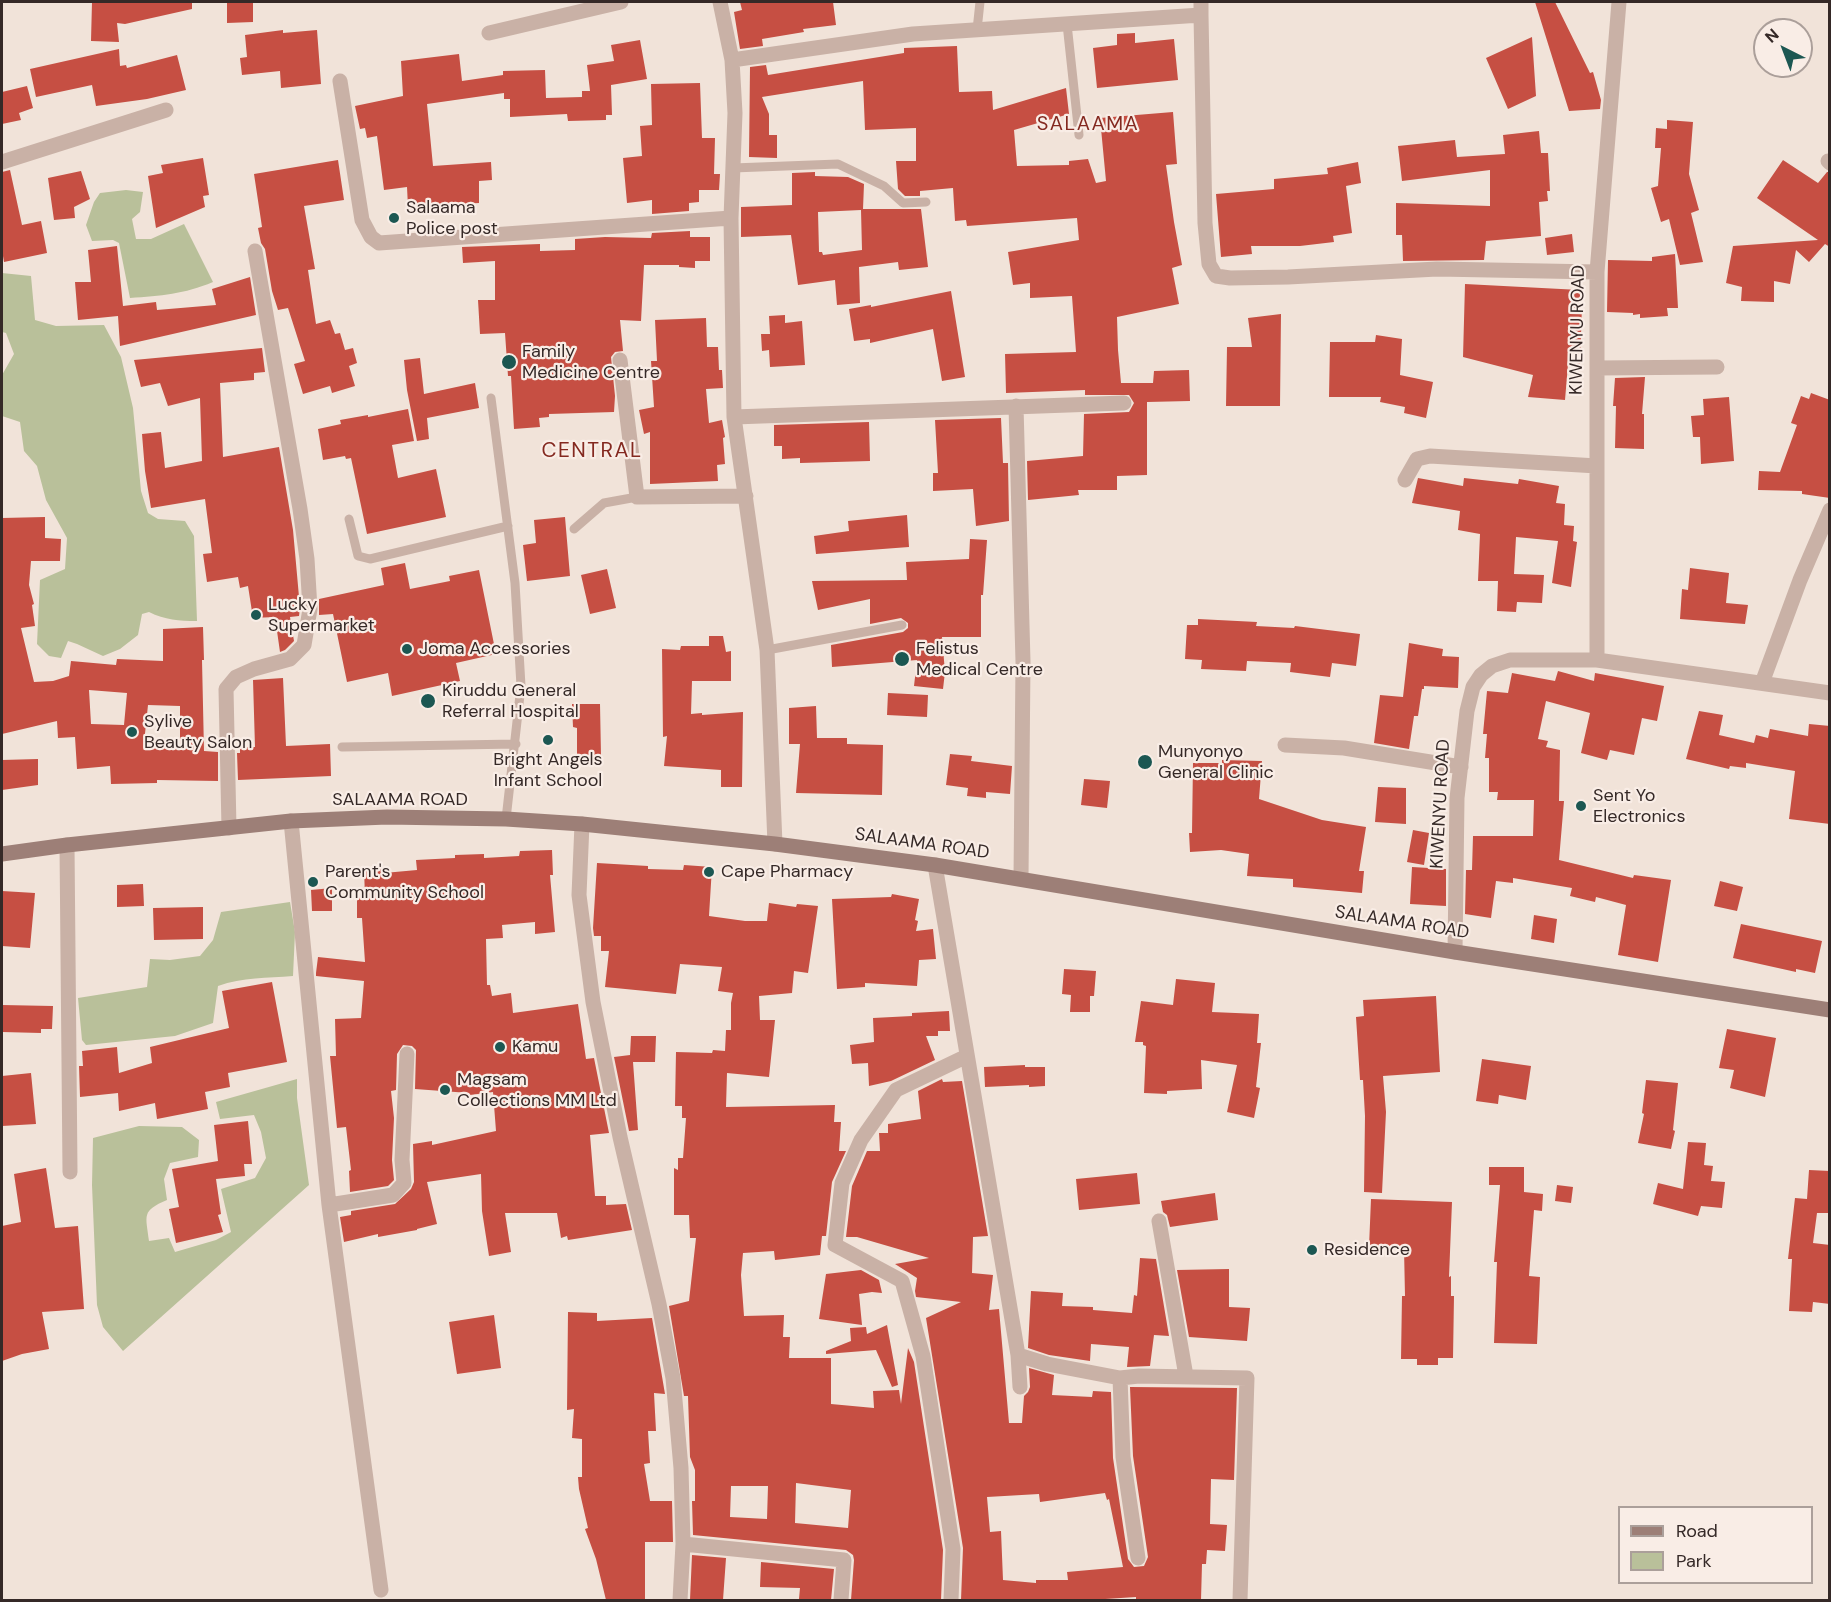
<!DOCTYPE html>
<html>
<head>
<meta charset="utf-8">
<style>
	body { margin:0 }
	#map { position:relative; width:1831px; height:1602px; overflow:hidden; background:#f1e3d9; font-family:"DM Sans",sans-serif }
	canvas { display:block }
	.frame { position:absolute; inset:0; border:3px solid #352927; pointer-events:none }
	.legend { position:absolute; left:1618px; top:1506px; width:195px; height:78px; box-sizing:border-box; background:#f9ede6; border:2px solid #ab9f9a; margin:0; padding:8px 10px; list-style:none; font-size:18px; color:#352927 }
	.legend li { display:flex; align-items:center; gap:12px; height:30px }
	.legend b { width:30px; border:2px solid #ab9f9a }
	.north { position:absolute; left:1753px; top:18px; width:60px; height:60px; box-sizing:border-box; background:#f9ede6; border:2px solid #ab9f9a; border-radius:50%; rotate:318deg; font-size:16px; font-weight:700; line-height:24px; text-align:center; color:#352927 }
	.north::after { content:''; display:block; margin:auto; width:21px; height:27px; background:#1c5752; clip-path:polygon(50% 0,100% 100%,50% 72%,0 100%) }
</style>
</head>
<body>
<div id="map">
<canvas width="1831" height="1602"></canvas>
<div class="frame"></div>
<ul class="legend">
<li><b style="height:8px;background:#9d7f77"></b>Road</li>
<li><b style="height:16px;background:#b9c09a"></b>Park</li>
</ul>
<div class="north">N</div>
</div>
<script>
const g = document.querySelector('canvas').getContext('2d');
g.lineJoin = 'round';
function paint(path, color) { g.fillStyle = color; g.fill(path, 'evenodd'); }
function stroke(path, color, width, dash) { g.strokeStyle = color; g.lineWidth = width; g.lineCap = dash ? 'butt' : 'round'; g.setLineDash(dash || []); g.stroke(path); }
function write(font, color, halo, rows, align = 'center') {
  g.font = font + ' "DM Sans",sans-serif'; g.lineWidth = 4.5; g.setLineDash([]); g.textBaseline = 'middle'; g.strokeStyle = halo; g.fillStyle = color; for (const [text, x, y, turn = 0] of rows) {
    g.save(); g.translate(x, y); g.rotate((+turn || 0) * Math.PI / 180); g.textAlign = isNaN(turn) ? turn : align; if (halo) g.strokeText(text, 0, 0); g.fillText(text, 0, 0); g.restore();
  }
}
paint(new Path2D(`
	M126,190L143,192L140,212L132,219L136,239H151L184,224L213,282C184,294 161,296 130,298L119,243L113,240L92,241L86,225L94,202L100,193Z
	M2,273L31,276L35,320L56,326L104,325L121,357L133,408L141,491L148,513L158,519L185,521L194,536L197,621C179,621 165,620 149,612L142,614L138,635L120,649L103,656L77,644L68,641L61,658L49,656L37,644L40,580L65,569L67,538L46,500L37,466L24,451L20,422L2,416V375L14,354L6,333L2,332Z
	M290,902L295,932L293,976C267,978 243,977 218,986L213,1023L175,1036L86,1045L82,1040L78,998L147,987L150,959L170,960L200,956L213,940L221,912Z
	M297,1079V1098L309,1185L123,1351L103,1327L97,1305L92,1185L93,1138L139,1126L182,1127L199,1140L198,1157L170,1163L164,1179L167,1200C141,1211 146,1215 149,1241L169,1238L175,1252L216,1240L231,1232L221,1189L255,1178L266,1158L261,1132L254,1115L220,1119L216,1102Z`), '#b9c09a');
paint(new Path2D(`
	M92,2H192V9L125,24L117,23L119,42L91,41Z
	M227,2H253V22L227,23Z
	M740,2H833L836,25L803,29L804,32L762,39L763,46L740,49L734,12L742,10Z
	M1535,2H1555L1590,73L1593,72L1601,100L1600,109L1569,111Z
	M283,30V33L317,30L321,84L281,88L280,71L242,75L240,58L247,57L245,35Z
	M1135,33V43L1174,39L1178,80L1097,88L1093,48L1117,45V34Z
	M1532,37L1536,96L1508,109L1486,58Z
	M640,40L647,79L611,85L612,115H606V120L568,121L567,114L510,117V99H504V93L427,104L433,166L491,162L492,180L479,181V203L408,207L407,187L384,190L377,136L367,138L365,128L360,129L355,106L403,96L401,61L459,54L462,81L503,75V71L545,70L546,98L582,97V91H590L587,65L614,61L611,45Z
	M957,46L959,92L992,91L993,110L1066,88L1069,114L1014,130L1017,166L1069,165V161L1088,159L1096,183L1106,181L1100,118L1173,112L1177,164L1166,165L1174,222L1182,265L1172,268L1179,304L1117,317L1118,350L1121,383H1153L1154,371L1189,370L1190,401L1147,402V475L1117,476V490H1078L1079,495L1028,500L1027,461L1083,456L1084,414L1129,412L1134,403L1129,395H1085V390L1006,393L1005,354L1076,352L1072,296L1030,298V283L1013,285L1008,252L1079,240L1077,218L967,226L966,220L955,221L953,188L920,191V196H905L898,189L896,161H916V128L865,130L863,81L762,97L769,114V135H777V158L749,157L750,67L766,65L768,75L904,53V48Z
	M119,49L120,66L126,65L127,68L177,55L186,90L147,99L96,106L92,85L36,97L30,69Z
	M700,83L702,138H715L714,174H720L719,190H699V202L689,203V211L652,214V200L627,203L623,158L642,156L640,126L652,125L651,84Z
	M27,86L33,108L19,113L21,120L2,124V92Z
	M1667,120L1693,122L1689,174L1699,210L1691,213L1703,262L1680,265L1669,219L1661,222L1651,188L1658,186L1661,148H1655L1656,128L1667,129Z
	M1539,131L1541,153H1548L1550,191H1547L1548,201L1539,202L1541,236L1486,241L1484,260L1403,261L1402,235H1396V203L1490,206V170L1402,181L1398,146L1455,140L1457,157L1505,154L1503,135Z
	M203,158L209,195L203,196L205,207L156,228L148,176L163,173L161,165Z
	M338,160L344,200L304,206L315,269L308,270L316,324L330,320L335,334L340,333L345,350L353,348L357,363L349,366L355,386L332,393L330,386L303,394L294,364L305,361L288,308L278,310L272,291L265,249L261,243L258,228L262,227L254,174Z
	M1783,160L1818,183L1827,172H1830V247L1825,244L1809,262L1796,250L1790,284L1774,281V302L1741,301L1742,287L1726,283L1733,246L1818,240L1757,198Z
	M1358,162L1361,183L1346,186L1352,233L1333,236L1334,242L1300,246H1251L1252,254L1221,257L1216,194L1274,189V179L1328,174L1327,168Z
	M10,170L22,225L41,221L47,253L4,262L2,250V172Z
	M81,171L90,199L74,207L75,218L54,220L48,178Z
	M815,172V176L848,177L864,184L863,209H921L928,267L899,270L898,262L859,267L860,303L837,305L835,280L798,285L791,235L741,237V207L792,205V173ZM861,210L862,250L823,255L822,252H819L818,212Z
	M690,231V237H710V261H695V268L679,267V265H644L641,321L620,320L623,351L615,352L611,357L615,396L614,412L549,414V417L539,418L540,427L514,429L511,376H508L505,333L480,334L478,300H495V261L463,263L462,247L540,244V251L575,250V239L605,237L651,238L652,233Z
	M1572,234L1574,252L1547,255L1545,238Z
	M117,246L123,306L156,302L157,310L216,305L212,289L250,277L256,315L120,346L118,316L78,320L75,282H91L88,250Z
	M1675,254L1678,308H1667L1668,316L1640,318V314L1633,315V313L1607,312L1608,260L1652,261V257Z
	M1465,284L1580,290L1582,306L1580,364H1568L1565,400L1528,397L1533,375L1463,357Z
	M951,291L965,377L942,381L933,329L870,343V339L854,341L849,309L871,305V307Z
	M1281,314L1280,406H1226L1227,347H1252L1248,318Z
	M785,315V323L802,321L805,365L770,367L769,350L762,351L761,334H770L769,316Z
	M706,318L707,347H718L719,370H722L723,388L706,389L709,423L722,420L725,437L723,438L725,464L717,465L718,481L650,484V432L644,434L639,410L654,407L651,361H657L655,320Z
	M1376,335L1402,339L1400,375L1433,382L1426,418L1404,413L1405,407L1380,402L1381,397H1329L1330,342H1375Z
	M262,348L265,372L254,373V380L220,383L223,457L279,447L293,530L300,608L299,616L290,617L294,641L285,650L280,652L275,617L253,618L248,586L240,588L238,577L207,582L203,554L212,553L205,499L151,508L145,471L142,434L161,432L165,468L202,461L200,398L168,406L160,383L141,387L134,360Z
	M420,358L424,394L475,383L479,408L427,418L429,439L417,441L407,390L404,360Z
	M1645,377L1642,414H1644V449L1615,448L1616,406H1613L1615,378Z
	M1811,393L1830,400V498L1802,494V491L1758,490L1759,471L1780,472L1797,425L1791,423L1801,396L1809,399Z
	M1729,397L1734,461L1701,464L1700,437H1693L1691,416L1704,415L1703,399Z
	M408,409L414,441L392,445L398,478L436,469L446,517L367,534L351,458L346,459L345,456L323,460L318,429L341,424L340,420L368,415V417Z
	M1001,418L1003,463H1008L1009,521L976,526L973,489L933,491V473H938L935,420Z
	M869,422L870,461L800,463V458L782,459V446H774V425Z
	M1418,478L1463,486L1464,478L1518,484L1519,479L1559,486L1556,503L1565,504L1564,525L1574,526L1573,541L1577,542L1571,587L1552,583L1558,541L1516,537L1514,574L1544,575L1542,603L1517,602L1516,612L1497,611L1498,581H1478L1480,534L1458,530L1460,511L1412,503Z
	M907,515L909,547L816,554L814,536L849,531L848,521Z
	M45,517V538L61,539L60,561H31L29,585L34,604L32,605L35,626L21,628L34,682L53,681L69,676L71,661L116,665L117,659L163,661V629L203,627L204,660H202L204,751L218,752V781L157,780V783L111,784L110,766L77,769L75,737L58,738L57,721L2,734V518ZM89,690L127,693L124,725L91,724ZM148,705L180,706V746L144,743Z
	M565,517L570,576L527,581L523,545L536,543L534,520Z
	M970,539L987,540L983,595H981V637H942L945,672L943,689L914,686L917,660L832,667L831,645L903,632L908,628V623L901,618L870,624V599L818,610L812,581L907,580L906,562L969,559Z
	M405,563L410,589L450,581L449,576L479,570L496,654L456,663L460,681L392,696L388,673L347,682L333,614L319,615V599L384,585L381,568Z
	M1690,568L1729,573L1726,603L1748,605L1745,624L1680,619L1682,589L1688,590Z
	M607,569L616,608L590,614L581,575Z
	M1198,619L1257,622L1256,626L1294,628L1295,626L1360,634L1356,666L1332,663L1330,677L1290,672L1291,663L1247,661L1246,671L1201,669L1202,660L1185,659L1187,625H1198Z
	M709,636H723L726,652L731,651V681H692L691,714L702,713V715L743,712L742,787H721V770L664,766L667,736L663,737L662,649L680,650L681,646H709Z
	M1409,643L1443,649L1442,656L1459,657L1458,688L1424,686V689H1422L1418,716H1414L1409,749L1374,743L1380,695L1403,697Z
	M1558,671L1594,681L1595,673L1664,686L1657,721L1642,718L1634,755L1610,750L1607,760L1581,753L1590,713L1546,701L1538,739L1548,741L1546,747L1560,750L1559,801H1564L1559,860L1633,878L1634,875L1671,880L1658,962L1618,955L1626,905L1596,897L1595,902L1570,896L1572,888L1513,878V883L1496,881L1491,918L1465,914L1466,870H1472L1473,836H1533L1534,800H1497L1498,792H1489V758H1485L1487,734H1483L1487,691L1508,693L1512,673L1555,681Z
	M283,678L286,746L330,744L331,776L238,780L237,753H240V747H255L253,680Z
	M888,693L928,695L927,717L887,715Z
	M572,704H600L601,756H577V728L573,727Z
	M816,706L817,738H847V744L883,745L882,795L796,793L800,744H789V708Z
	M1699,711L1723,715L1719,735L1754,743L1756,735L1768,738L1770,729L1808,736L1809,724L1830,726V824L1789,819L1795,771L1746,763V768L1730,766L1729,769L1686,759Z
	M950,754L972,756L971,761L1012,766L1010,794L986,792V798L967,796L968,788L946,785Z
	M38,759V785L2,790V760Z
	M1222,760L1262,761L1259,799L1322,820L1366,827L1359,871H1364L1362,893L1293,887V879L1247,876L1249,854L1221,850L1190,852L1189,833H1192L1193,763H1222Z
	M1084,779L1110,781L1107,808L1081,805Z
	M1378,787L1406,788V824L1375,822Z
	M1413,830L1429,833L1424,865L1407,862Z
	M552,850L553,875H550L555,932L535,934V922L502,925L503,938L486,939L487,985H490L492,996L511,993L513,1013L578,1004L586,1059L594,1058L609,1133L590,1135L595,1196H606V1205L626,1204L632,1230L568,1240L567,1236L561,1238L557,1213H505L511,1252L489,1256L482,1211L481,1174L427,1182L437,1224L417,1229V1230L378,1237V1234L344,1242L340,1217L351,1215V1211L395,1204L411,1189L414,1182L413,1144L432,1141V1145L496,1131L493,1092L470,1095L469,1093L415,1089L416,1050L412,1046L403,1045L397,1054L396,1090L391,1091L394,1118L392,1160L394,1180L388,1186L350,1192L349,1171L351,1170L346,1127L337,1128L330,1056H336L335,1019L361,1018L364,981L316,976V973L318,957L365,962L362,918H357V897H365L364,869H383L384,873L417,870L416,860L455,858V855L484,854V858L519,856L520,851Z
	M597,863L648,866V869L683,870L684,865L712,867L709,916L745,921H767L769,903L796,907L797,904L818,906L808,973L794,971L792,993L759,996L760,1020H775L769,1077L727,1073L726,1107L835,1105L834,1122H841L839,1151H846L832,1182L826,1236H822L820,1255L775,1260L774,1251L743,1253L741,1275L744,1316L784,1315L783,1337H790L789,1358H831V1404L874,1408L873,1391L899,1390L901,1404L908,1348L914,1362L943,1550L941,1600H851L854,1560L853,1555L846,1550L693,1535L692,1501H695V1470L690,1457L688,1396H684L669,1306L689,1301L696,1238H690L689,1215H674V1168L678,1170V1158H683L686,1118H682V1106H675L676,1052L712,1053L713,1050L725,1051L726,1030H731V1003L733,993L718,991L722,967L680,964L676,994L605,987L609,951H601V936H594L593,928ZM796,1483L851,1490L848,1528L795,1523ZM731,1486H768L767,1519L730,1517Z
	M1412,867L1446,869V906L1410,904Z
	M1720,881L1743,887L1737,911L1714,906Z
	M143,884L144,906L117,907V885Z
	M332,888V911H312L311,890Z
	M2,891L35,893L30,948L2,946Z
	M892,894L919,899L915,920L918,921L916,931L933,929L936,959L919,960L917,986L865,983V987L837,989L832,899L891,897Z
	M203,907V939L154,940L153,908Z
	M1534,915L1557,919L1554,943L1531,939Z
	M1741,924L1822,941L1815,973L1796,969V972L1733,958Z
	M1064,969L1096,971L1094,996H1090V1012H1070L1071,995L1062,994Z
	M1176,979L1215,983L1212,1012L1259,1014L1257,1043H1261L1256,1087L1260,1088L1254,1118L1227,1112L1237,1065L1201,1060L1202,1089L1167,1091V1094L1144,1093L1146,1046L1143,1045V1042H1135L1141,1001L1173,1005Z
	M272,982L287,1062L228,1073L230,1087L205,1092L208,1109L157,1119L155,1103L119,1111L118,1093L80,1097L79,1066H83L82,1051L117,1047L119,1073L152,1063L150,1047L229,1028L222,991Z
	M1436,996L1440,1072L1383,1076L1386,1112L1382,1193L1364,1192L1365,1116L1363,1080H1360L1356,1017L1364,1016L1363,1000Z
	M2,1005L53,1006L52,1029H41V1033L2,1032Z
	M949,1011L950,1031H938V1036H926L935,1060L891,1081L869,1086L868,1063L852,1064L850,1045L874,1042L873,1018L912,1016V1013Z
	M1727,1029L1776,1038L1765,1097L1730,1088L1734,1070L1719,1068Z
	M631,1036H656L655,1062H633L638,1130L629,1131L614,1057L630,1055Z
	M1482,1059L1531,1066L1526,1100L1499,1095L1498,1104L1476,1101Z
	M1025,1065V1067H1045V1086L1029,1087V1085L985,1087L984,1067Z
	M31,1073L36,1124L2,1126V1076Z
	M942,1079L943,1082L962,1081L988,1236L973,1237L972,1273L993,1275L989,1310L999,1309L1009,1423H1022L1024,1396L1028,1392L1030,1387L1029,1368L1054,1375L1052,1395L1092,1397L1093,1391L1111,1392L1113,1458L1128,1559L1134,1567L1144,1566L1148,1557L1133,1456L1130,1387L1237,1388L1234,1480L1211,1479L1210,1524L1227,1525L1225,1551L1207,1550L1206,1564H1202L1201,1600H1136V1597L1090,1600H961L963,1548L926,1318L961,1302L916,1297L915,1291L917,1278L895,1264L929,1258L857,1237H846L852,1186L867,1151H880L879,1133H888V1124L921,1119L918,1091ZM1105,1493L1107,1500L1109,1499L1123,1567L1067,1572L1068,1580H1036V1583L1003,1580L1001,1531L990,1532L987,1497L1039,1494L1040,1502Z
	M1646,1080L1678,1083L1673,1130L1675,1131L1671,1149L1638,1143L1644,1114L1642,1113Z
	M248,1121L252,1164H244L245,1176L216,1179L221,1214L218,1215L223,1232L176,1243L169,1209L179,1207L172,1169L218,1161L214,1125Z
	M1688,1142L1706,1143L1704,1165L1713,1166L1711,1181L1725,1182L1722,1208L1701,1206L1698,1216L1653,1204L1658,1183L1683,1189Z
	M1489,1167H1524V1192L1543,1194L1542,1211L1534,1210L1529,1276L1540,1277L1537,1344L1494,1343L1497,1262H1494L1500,1185H1489Z
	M46,1168L55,1228L78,1226L84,1309L42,1312L49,1349L22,1354L2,1361V1226L21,1222L14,1174Z
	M1809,1170L1830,1171V1213H1817L1813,1243L1830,1245V1304L1813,1302L1812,1312L1789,1311L1792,1259H1788L1795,1198L1807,1199Z
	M1137,1173L1140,1204L1079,1210L1076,1179Z
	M1557,1185L1573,1187L1571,1203L1555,1201Z
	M1215,1193L1218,1220L1170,1227L1167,1215L1163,1212L1161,1201Z
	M1371,1199L1452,1202L1449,1277L1451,1276V1296H1454L1453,1358H1438V1365H1417V1359H1401L1402,1296H1405L1404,1248L1369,1247Z
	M1140,1258L1156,1259L1169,1336L1154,1335L1150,1366L1127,1367L1129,1347L1091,1344L1090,1361L1049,1355L1028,1348L1031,1291L1063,1293L1062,1306L1093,1307V1310L1132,1313L1134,1295L1137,1296Z
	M1229,1269V1307L1250,1308L1247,1341L1189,1337L1177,1270Z
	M861,1270L879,1280L882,1293L872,1292L859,1294L862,1325L819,1319L826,1274Z
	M568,1312L597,1313V1321L652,1318L665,1394L654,1393L656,1431H648L650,1463L644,1464L650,1501H672L673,1542H645V1600H606L596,1559L585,1529L588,1528L579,1489L578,1477H582V1439L572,1438L574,1409L567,1410Z
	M494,1315L501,1368L457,1374L449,1322Z
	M887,1325L898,1385L892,1387L876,1350L826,1354V1351L851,1341L850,1328L866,1327L867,1334Z
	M692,1555L726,1558L723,1600H690Z
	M761,1562L834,1569L831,1600L799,1599L800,1588L760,1587Z`), '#c64f43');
stroke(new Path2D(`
	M1067,24L1079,135
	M977,30L980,2
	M733,168L838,164L884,186L903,203L926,202
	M491,398L515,583L521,686L506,819
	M349,519L358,556L370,559L508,526
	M574,529L604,503L637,497
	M767,650L902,625
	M342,747L516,744`), '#c9b1a6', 9);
stroke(new Path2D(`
	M720,2L732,60L735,113L731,218L734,417L767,650L775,844
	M1201,15L1205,223L1209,264L1216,276L1230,278L1288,277L1437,269L1597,272
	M489,33L621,2
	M732,60L913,34L1201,15V2
	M340,81L362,220L371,237L379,243L731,218
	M1828,161L1830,163
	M2,162L166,110
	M620,360L637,497L746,496
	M1597,368L1717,367
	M1016,406L1023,662L1021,878
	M734,417L1124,403
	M1405,480L1417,459L1430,456L1597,466
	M1597,660V272L1619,2
	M1762,683L1800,580L1830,510
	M1285,745L1344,748L1461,767
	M291,821L329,1205L381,1590
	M582,824L579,895L593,1002L620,1137L659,1304L673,1378L681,1468L683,1544L680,1600
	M229,828L226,689L236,677L254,669L290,659L304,645L310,609L307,559L300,509L255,251
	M67,845L70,1172
	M935,865L1018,1355L1020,1387
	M1455,952L1457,798L1467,711L1473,687L1481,675L1492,666L1510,660H1597L1830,693
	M329,1205L393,1195L404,1183L402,1160L407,1054
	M1159,1221L1186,1376
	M1018,1355L1047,1364L1120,1378L1139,1376L1247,1378L1240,1600
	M1120,1378L1123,1457L1138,1558
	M683,1544L844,1560L841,1600
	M951,1600L953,1549L923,1356L902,1281L835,1245L842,1183L861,1140L896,1090L967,1056`), '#c9b1a6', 15);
stroke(new Path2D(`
	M2,854L67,845L291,821L387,817L506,819L582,824L775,844L935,865L1455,952L1830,1010`), '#9d7f77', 15);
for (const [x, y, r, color] of [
	[394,218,6,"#1c5752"],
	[509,362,8,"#1c5752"],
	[256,615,6,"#1c5752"],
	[407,649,6,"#1c5752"],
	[902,659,8,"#1c5752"],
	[428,701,8,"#1c5752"],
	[132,732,6,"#1c5752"],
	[548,740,6,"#1c5752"],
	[1145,762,8,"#1c5752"],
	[1581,806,6,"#1c5752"],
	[709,872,6,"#1c5752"],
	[313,882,6,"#1c5752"],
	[500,1047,6,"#1c5752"],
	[445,1090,6,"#1c5752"],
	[1312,1250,6,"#1c5752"]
]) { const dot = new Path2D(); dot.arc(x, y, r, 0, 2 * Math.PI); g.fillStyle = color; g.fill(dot); stroke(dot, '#f9ede6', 2); }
write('18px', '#352927', '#f9ede6', [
	["Salaama",406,208],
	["Police post",406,229],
	["Family",522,352],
	["Medicine Centre",522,373],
	["Lucky",268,605],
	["Supermarket",268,626],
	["Joma Accessories",419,649],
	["Felistus",916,649],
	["Medical Centre",916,670],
	["Kiruddu General",442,691],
	["Referral Hospital",442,712],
	["Sylive",144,722],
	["Beauty Salon",144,743],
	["Munyonyo",1158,752],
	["General Clinic",1158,773],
	["Bright Angels",548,760,"center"],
	["Infant School",548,781,"center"],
	["Sent Yo",1593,796],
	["Electronics",1593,817],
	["Parent's",325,872],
	["Community School",325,893],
	["Cape Pharmacy",721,872],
	["Kamu",512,1047],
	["Magsam",457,1080],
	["Collections MM Ltd",457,1101],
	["Residence",1324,1250]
], 'left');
write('18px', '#352927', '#f9ede6', [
	["KIWENYU ROAD",1578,330,-89],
	["SALAAMA ROAD",400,800],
	["KIWENYU ROAD",1441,804,-87],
	["SALAAMA ROAD",922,844,8],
	["SALAAMA ROAD",1402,923,9]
]);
g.letterSpacing = '1.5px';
write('20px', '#842920', '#f9ede6', [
	["SALAAMA",1088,125]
]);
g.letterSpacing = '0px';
g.letterSpacing = '1.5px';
write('21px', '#842920', '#f9ede6', [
	["CENTRAL",592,451]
]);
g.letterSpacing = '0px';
</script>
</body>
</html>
